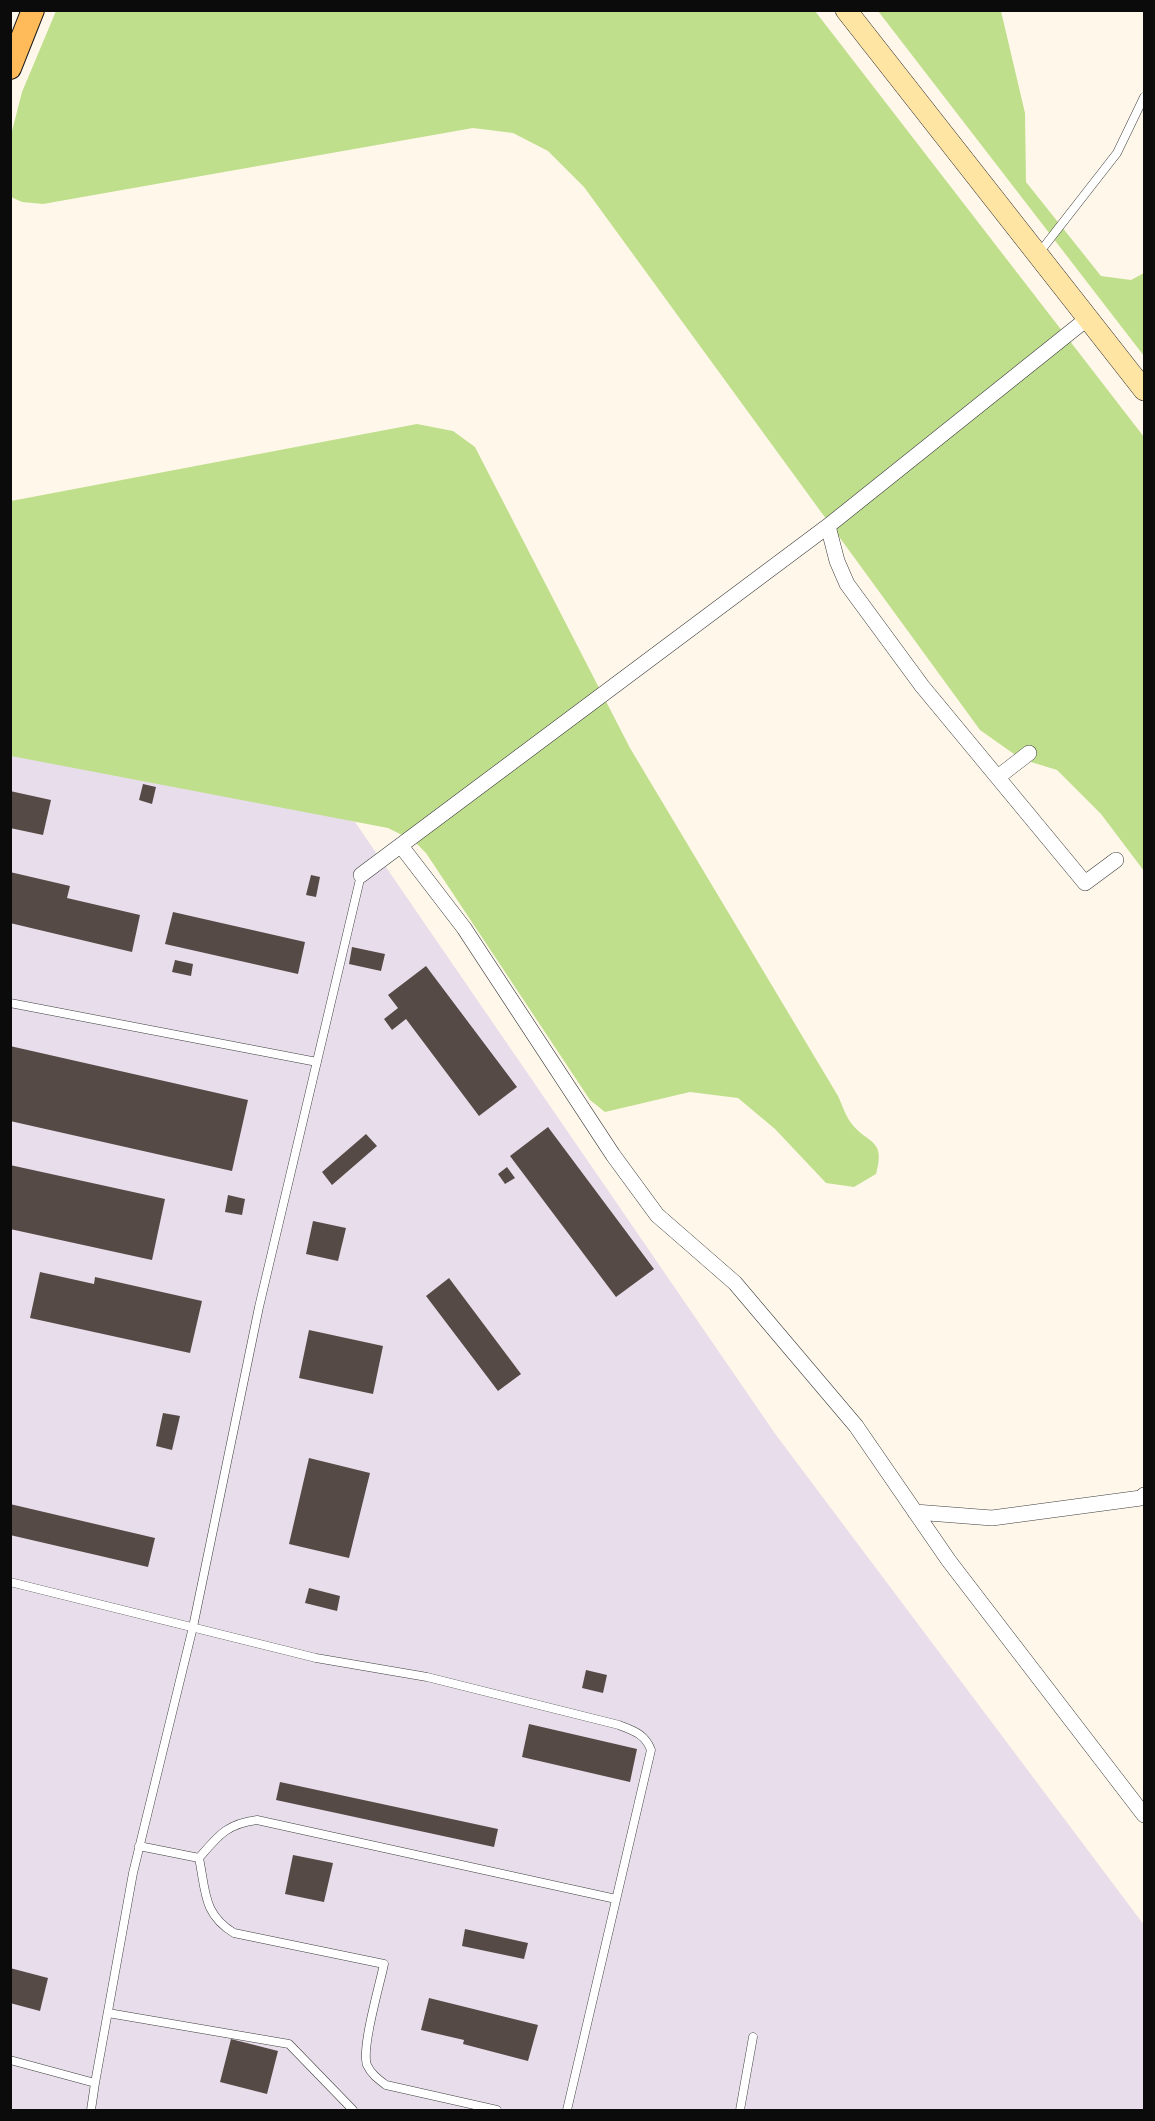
<!DOCTYPE html>
<html>
<head>
<meta charset="utf-8">
<style>
	body { margin:0 }
	#map { position:relative; width:1155px; height:2121px; overflow:hidden; background:#fff7e9; font-family:Bitter,serif }
	canvas { display:block }
	.frame { position:absolute; inset:0; border:12px solid #0b0b0b; pointer-events:none }
</style>
</head>
<body>
<div id="map">
<canvas width="1155" height="2121"></canvas>
<div class="frame"></div>
</div>
<script>
const g = document.querySelector('canvas').getContext('2d');
g.lineJoin = 'round';
function paint(path, color) { g.fillStyle = color; g.fill(path, 'evenodd'); }
function stroke(path, color, width, dash) { g.strokeStyle = color; g.lineWidth = width; g.lineCap = dash ? 'butt' : 'round'; g.setLineDash(dash || []); g.stroke(path); }
paint(new Path2D(`
	M10,727L355,822L776,1435L1144,1925V2110H11Z`), '#e8deeb');
paint(new Path2D(`
	M56,11H815L1144,437V871L1101,814L1057,770L1021,759L980,730L584,187L548,151L513,133L473,128L43,204L22,202L11,197V135L22,92Z
	M878,11H1001L1025,113L1026,182L1101,276L1131,280L1144,273V356Z
	M417,424L453,431L475,447L630,748L838,1096C842,1104 845,1115 851,1123C868,1145 886,1138 876,1174L854,1187L826,1183L775,1129L738,1098L690,1092L605,1112L590,1100L426,853L414,841L388,828L11,756V501Z`), '#c0df8d');
paint(new Path2D(`
	M143,784L156,787L152,804L139,800Z
	M10,791L51,800L43,835L10,828Z
	M10,872L70,886L67,898L140,915L132,952L10,923Z
	M311,875L320,877L316,897L306,895Z
	M173,912L305,942L298,974L165,944Z
	M352,947L385,954L381,971L349,964Z
	M175,960L193,964L191,976L172,972Z
	M426,966L517,1087L479,1116L406,1019L392,1030L384,1019L398,1008L388,995Z
	M10,1046L248,1100L232,1171L10,1121Z
	M548,1127L654,1269L616,1297L510,1156Z
	M366,1134L377,1146L332,1185L322,1172Z
	M10,1165L165,1199L152,1260L10,1229Z
	M507,1167L515,1178L505,1184L498,1174Z
	M228,1195L245,1199L242,1215L225,1212Z
	M313,1221L346,1228L338,1261L306,1254Z
	M40,1272L94,1284L95,1277L202,1301L190,1353L30,1318Z
	M449,1278L521,1374L498,1391L426,1296Z
	M309,1330L383,1346L373,1394L299,1378Z
	M163,1413L180,1416L172,1450L156,1446Z
	M309,1458L370,1473L349,1558L289,1544Z
	M10,1504L155,1538L148,1567L10,1535Z
	M309,1588L340,1596L337,1611L305,1603Z
	M586,1670L607,1675L603,1693L582,1688Z
	M529,1724L637,1749L630,1782L522,1757Z
	M280,1782L498,1829L494,1847L276,1800Z
	M293,1855L333,1863L324,1902L285,1894Z
	M465,1929L528,1943L524,1959L462,1946Z
	M10,1968L48,1978L40,2011L10,2003Z
	M429,1998L538,2025L528,2061L463,2044L464,2040L421,2030Z
	M231,2039L278,2051L267,2094L220,2082Z`), '#554a46');
const service = new Path2D(`
	M1039,253L1117,153L1144,97
	M10,1003L317,1062
	M10,1582L316,1658L427,1677L619,1725C634,1731 645,1734 651,1750L567,2110
	M139,1846L199,1858C206,1892 203,1914 234,1933L384,1964C380,1984 361,2048 367,2065C371,2074 378,2079 386,2085L497,2110
	M199,1858C218,1836 226,1824 257,1820L616,1899
	M108,2013L289,2044L353,2110
	M10,2060L95,2083L91,2110
	M95,2083L133,1873L193,1627L259,1307L361,875
	M740,2110L753,2037`);
const minor = new Path2D(`
	M828,526L837,561L847,584L922,686L1085,883L1116,860
	M998,777L1029,753
	M401,846L464,928L613,1155L657,1215L735,1283L856,1426L949,1561L1144,1815
	M361,875L828,526L1088,318
	M915,1512L992,1518L1141,1498L1144,1495`);
const secondary = new Path2D(`
	M846,10L1144,390`);
const primary = new Path2D(`
	M10,68L33,10`);
stroke(service, '#3e3e3e', 9);
stroke(minor, '#3e3e3e', 16);
stroke(secondary, '#2d2d2d', 22);
stroke(primary, '#1c1c1c', 24);
stroke(service, '#fff', 8);
stroke(minor, '#fff', 15);
stroke(secondary, '#ffe5a4', 21);
stroke(primary, '#ffba59', 22);
</script>
</body>
</html>
